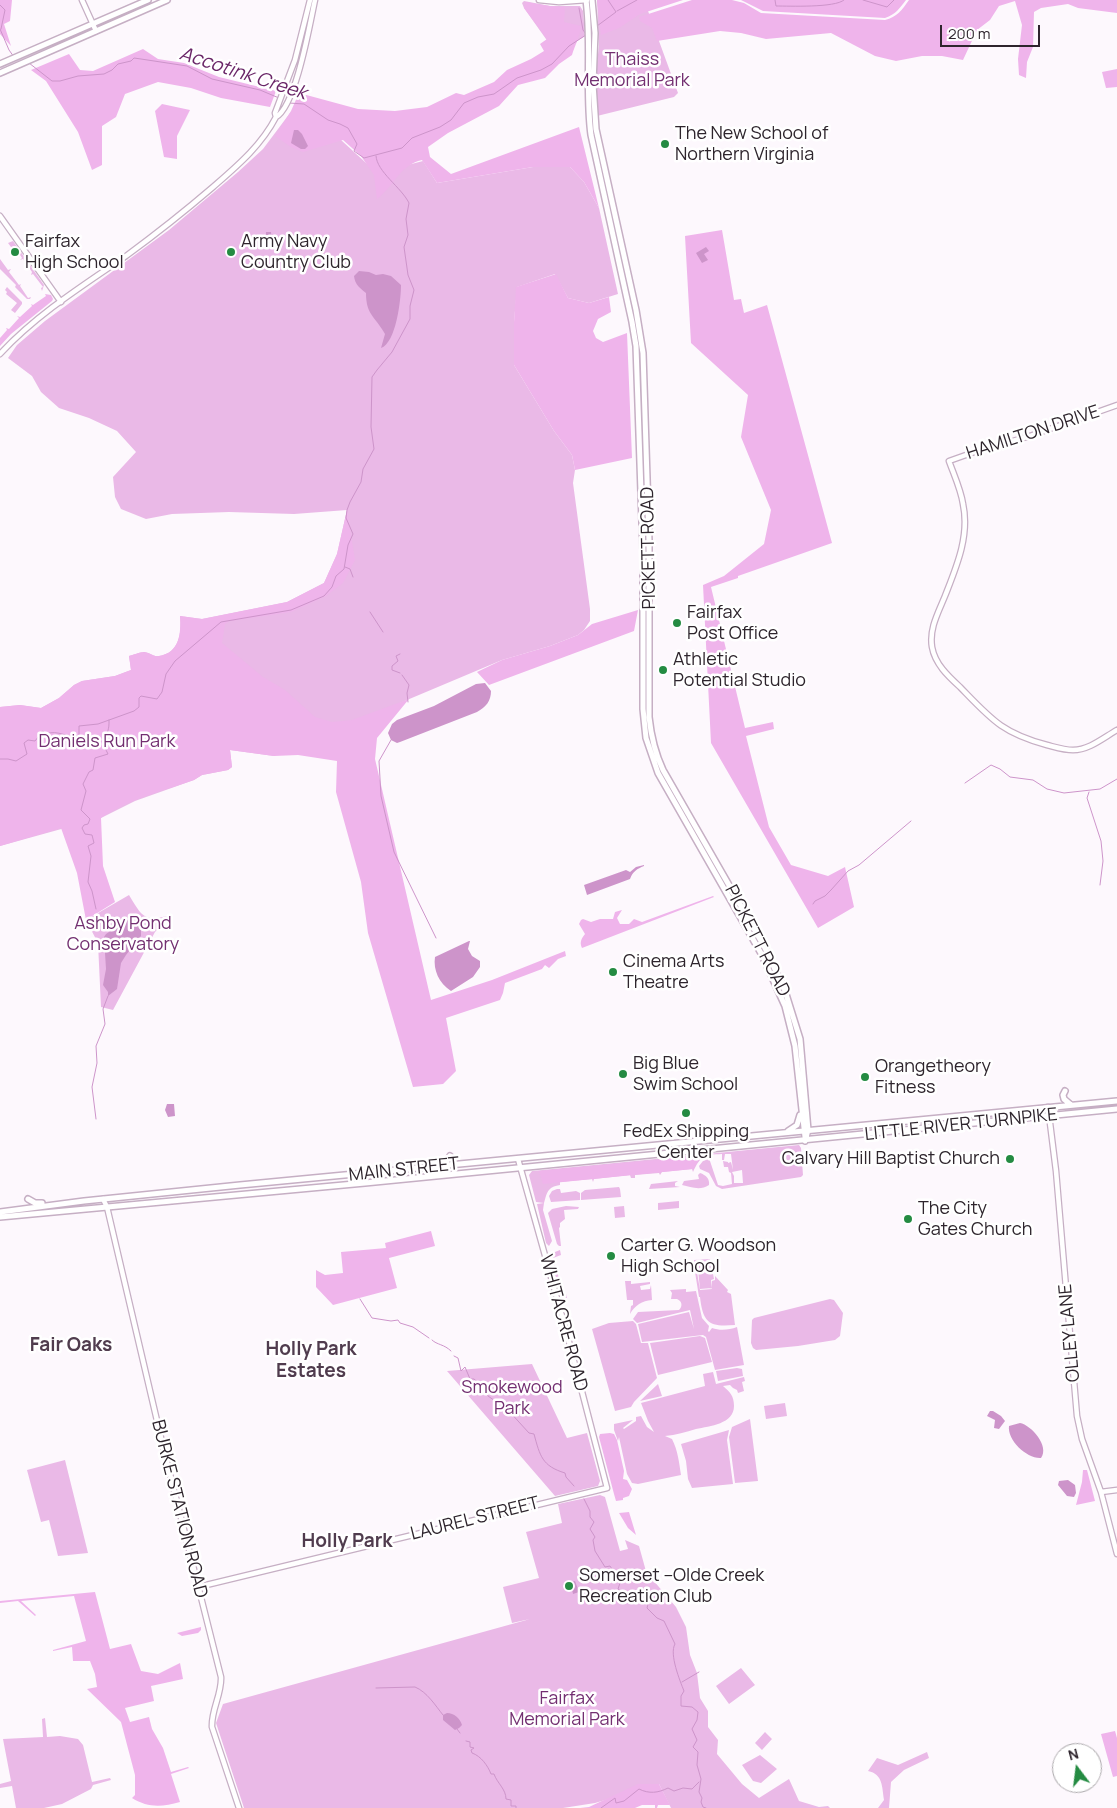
<!DOCTYPE html>
<html>
<head>
<meta charset="utf-8">
<style>
	body { margin:0 }
	#map { position:relative; width:1117px; height:1808px; overflow:hidden; background:#fdf8fd; font-family:Manrope,sans-serif }
	canvas { display:block }
	.north { position:absolute; left:1052px; top:1743px; width:50px; height:50px; box-sizing:border-box; background:#fff; border:1px solid #aba8ab; border-radius:50%; rotate:345deg; font-size:14px; font-weight:700; line-height:20px; text-align:center; color:#2e252d }
	.north::after { content:''; display:block; margin:auto; width:18px; height:22px; background:#248b42; clip-path:polygon(50% 0,100% 100%,50% 72%,0 100%) }
	.scale { position:absolute; left:940px; top:25px; width:100px; height:22px; box-sizing:border-box; border:2px solid #2e252d; border-top:0; padding-left:6px; font-size:15px; line-height:18px; white-space:nowrap; color:#2e252d; -webkit-text-stroke:4px #fff; paint-order:stroke }
</style>
</head>
<body>
<div id="map">
<canvas width="1117" height="1808"></canvas>
<div class="north">N</div>
<div class="scale">200 m</div>
</div>
<script>
const g = document.querySelector('canvas').getContext('2d');
g.lineJoin = 'round';
function paint(path, color) { g.fillStyle = color; g.fill(path, 'evenodd'); }
function stroke(path, color, width, dash) { g.strokeStyle = color; g.lineWidth = width; g.lineCap = dash ? 'butt' : 'round'; g.setLineDash(dash || []); g.stroke(path); }
function write(font, color, halo, rows, align = 'center') {
  g.font = font + ' Manrope,sans-serif'; g.lineWidth = 5; g.setLineDash([]); g.textBaseline = 'middle'; g.strokeStyle = halo; g.fillStyle = color; for (const [text, x, y, turn = 0] of rows) {
    g.save(); g.translate(x, y); g.rotate((+turn || 0) * Math.PI / 180); g.textAlign = isNaN(turn) ? turn : align; if (halo) g.strokeText(text, 0, 0); g.fillText(text, 0, 0); g.restore();
  }
}
paint(new Path2D(`
	M597,0H644L678,93L674,97L597,116L594,88L599,46Z
	M524,1L550,6H580L583,11L585,36L569,46L558,56L524,8L522,3Z
	M290,113L305,115L341,140L377,173L423,161L437,183L533,167H570L584,182L599,208L618,294L589,303L568,298L555,274L517,287L514,322V365L554,431L572,455L575,470L573,483L590,609V621L584,630L578,635L550,646L502,660L274,756L230,750L232,767L228,770L202,775L194,780L135,801L101,818L0,846V707L20,705L41,708L59,698L74,685L82,681L115,676L131,670L129,656C133,655 140,652 144,652C149,652 153,657 159,656C179,653 182,633 180,616L202,619L287,602L324,583L337,554L347,510L294,514L229,512L172,514L146,519L121,509L115,497L113,477L136,452L117,431L89,418L59,408L41,392L32,376L8,358L17,345L45,321L169,230L238,172L263,149Z
	M13,241L44,285L42,291L41,288L43,287L33,274L31,275L32,272L23,259L20,260L22,258L15,247L14,246L11,247L8,243Z
	M0,259L8,270L11,269L9,272L19,285L21,284L20,286L28,298L31,297L30,299H27L15,287L16,285L0,269Z
	M7,287L22,302V304L15,313L11,310L17,303L6,294L7,292L5,290Z
	M129,895C143,918 144,922 172,915L155,932L113,1010L101,1007L98,943L86,920Z
	M799,1145L801,1148L803,1175L801,1177L722,1189L716,1186L709,1173L700,1169L699,1166L703,1161L709,1158L718,1185L723,1186L732,1184L731,1173L729,1172L728,1167H724L723,1161L728,1162V1163L731,1162L733,1170L731,1154H725L724,1160H722V1154C704,1155 701,1155 693,1172L692,1169L662,1172L660,1175L659,1173L635,1175V1178H631L630,1175L594,1179L593,1182L592,1179L560,1182V1185C547,1187 547,1193 544,1203L536,1202L529,1175L532,1171ZM742,1170L743,1183H734V1176L732,1172Z
	M700,1173C706,1175 710,1179 709,1185C700,1191 691,1187 682,1185L684,1181L699,1179L698,1175Z
	M678,1181L675,1183V1186L680,1187L649,1189L651,1184Z
	M619,1187L620,1189L621,1197L581,1200V1193L585,1190Z
	M557,1189H560L561,1193L576,1191L580,1193V1200L551,1202L549,1196L552,1191Z
	M679,1201V1208L658,1210V1203Z
	M544,1203L543,1210L552,1241L549,1246L546,1243L537,1204Z
	M566,1206L579,1207L578,1209L564,1210L565,1219L560,1223V1227L559,1228L561,1246H559L557,1244L548,1213L552,1209Z
	M624,1206L625,1217L615,1218L614,1207Z
	M560,1250L561,1255L553,1258L564,1295L566,1294L567,1298L564,1300L561,1297L550,1254Z
	M710,1259L714,1279L711,1280L712,1288L700,1289L698,1270H694V1260Z
	M695,1272H697L700,1290L712,1289V1281L715,1280V1276L728,1290L727,1292L731,1294L735,1325C710,1327 703,1324 700,1297H699Z
	M625,1281H631V1284L650,1282V1284L640,1286L641,1290L650,1289L651,1285L652,1300C642,1301 635,1305 630,1314L631,1306L633,1305V1300H627Z
	M686,1289V1292L696,1291L702,1318L709,1326L708,1331L709,1332L712,1328C720,1331 729,1330 737,1327L744,1365L715,1370L706,1337L703,1335L642,1342L638,1324L689,1312L694,1329L690,1310L637,1323L633,1319L638,1312L679,1310C683,1306 682,1301 677,1299H671L672,1293L670,1290Z
	M830,1299L834,1300L843,1313L840,1336L835,1340L798,1346L756,1350L753,1348L751,1343L752,1320L754,1318Z
	M633,1321L636,1324L641,1343H648L657,1378L634,1402L631,1407L615,1411L592,1329L609,1323Z
	M700,1336L705,1338L712,1362L658,1375L650,1343Z
	M532,1364L567,1438L587,1433L600,1481L598,1486L555,1496L447,1371Z
	M737,1368L742,1369L743,1376L718,1381L716,1371Z
	M713,1372L716,1384L744,1377L745,1381L742,1382L744,1391L738,1393L737,1390L733,1388L730,1385L723,1386C730,1392 734,1396 734,1406C734,1424 710,1426 696,1429C686,1432 676,1435 665,1436L672,1439C678,1451 679,1462 681,1475L638,1484L632,1483L627,1474L619,1437L618,1441L614,1430V1424L633,1420L623,1428L624,1429L636,1421V1417L641,1416L647,1427L654,1432L648,1421L641,1403L705,1386L703,1374Z
	M658,1384L662,1396L640,1401Z
	M785,1403L787,1416L766,1419L764,1406Z
	M750,1419L758,1481L735,1483L729,1437L732,1427Z
	M729,1430L727,1440L733,1484L692,1488L688,1479L686,1461L681,1444Z
	M65,1460L88,1553L58,1556L49,1520L41,1522L27,1470Z
	M600,1495L605,1497L620,1551L628,1549L625,1540L639,1546L649,1582L653,1580L676,1607L686,1627L690,1655L697,1673L700,1698L708,1711V1727L718,1740L717,1754L742,1784L759,1798L789,1779L799,1801L819,1807L828,1806L830,1808H671L659,1784L595,1803L563,1808H244L216,1723L223,1704L530,1619L512,1623L503,1587L539,1578L526,1532L562,1523L558,1504Z
	M741,1668L755,1685L729,1704L716,1686Z
	M45,1718L47,1737L60,1736L78,1739L83,1745L92,1782L110,1778L111,1780L93,1785L91,1789L62,1804L44,1808H16L12,1786L0,1788V1784L11,1781L3,1739L43,1737L42,1719Z
	M765,1732L772,1739L762,1750L755,1743Z
	M927,1752L929,1758L904,1770L891,1782L889,1808H878L884,1800C882,1787 883,1774 868,1771L877,1758L898,1765Z
	M760,1755L777,1769L761,1783L753,1781L742,1765Z`), '#eab9e7');
paint(new Path2D(`
	M0,0H12L10,21L4,24L11,46L0,34Z
	M597,0H683L640,14L619,28L601,35Z
	M692,0H732L744,3L761,13L885,20C897,17 902,10 909,0H1117V13L1078,8L1068,4L1041,8L1034,12L1033,47L1027,62L1026,78L1019,75L1018,59L1022,25L1015,1L999,6L990,20L977,30L963,60L942,56H922L896,61L875,56L831,33L766,39L741,33L720,31L657,41L652,28L640,21L639,17L642,16Z
	M741,0H906C899,9 896,14 885,18L763,11Z
	M526,2L550,6L565,7L564,22L581,26C580,37 575,45 572,55L559,64L545,78L518,85L499,106L448,133L428,147L430,157L451,174L579,127L599,208L584,182L570,167H533L437,183L422,160C400,165 394,186 377,199L374,175L361,156L343,140L303,152L291,147L275,136L291,111L299,93L358,109L395,111L427,107L456,93L464,95L494,82L507,70L531,59L544,51L540,44L547,39L524,8Z
	M143,49L158,59L184,63L219,77L276,91L270,107L221,98L191,88L158,82L125,94L116,117L102,126V165L92,170L78,132L46,81L31,70L69,54L80,70L93,71Z
	M1117,69V87L1106,88L1102,72Z
	M162,104L190,110L177,136V159L164,157L155,111Z
	M722,230L734,300L741,299L744,313L767,305L832,543L738,576V578L711,587L745,728L773,722L774,729L746,736L769,827L791,865L828,876L845,867L854,907L818,928L711,743L703,585L724,576L764,544L771,510L741,437L748,395L691,343L685,236Z
	M556,274L568,298L589,303L609,297L611,312L598,319L593,331L596,338L603,342L627,333L632,458L575,470L572,455L554,431L514,365V322L516,287Z
	M45,294L51,295L53,299L52,301L11,334L0,346V338L7,330L6,328L9,329L19,318L17,316L20,317L32,306L31,304L33,305L46,296Z
	M347,510L355,560L343,583L326,596L291,612L230,621L225,624L222,643L263,677L285,690L315,717L332,722L352,720L409,699L377,738L375,759L431,1000L492,980L565,951L566,956L558,959L549,968L545,965L542,969L505,983L503,993L500,1000L446,1018L456,1071L443,1084L413,1087L368,933L361,882L336,792L337,761L298,755L274,756L230,750L232,767L228,770L202,775L194,780C163,791 128,799 101,818L103,866L115,902L86,920L77,873L61,828L0,846V707L20,705L41,708L59,698L74,685L82,681L115,676L131,670L129,656C133,655 140,652 144,652C149,652 153,657 159,656C180,653 181,633 180,616L202,619L287,602L324,583L337,554Z
	M638,610L634,631L489,685L477,672L502,660L550,646L578,635L592,624Z
	M713,896L714,897L582,948C579,942 582,938 585,934L579,924L581,920L583,919L591,922L600,919H613L615,912L622,910L617,918L620,924H629L634,919L642,922Z
	M701,1156L693,1169L543,1184L539,1171Z
	M431,1231L435,1246L389,1258L397,1288L333,1305L316,1287V1270L325,1275L343,1273L341,1252L386,1248L385,1243Z
	M610,1433L614,1434L617,1440L624,1471L623,1479L627,1480L632,1489L629,1496L623,1498V1500L616,1501L614,1494L599,1437L600,1434Z
	M1083,1470H1087L1095,1501L1076,1505L1082,1482Z
	M629,1512L636,1535L628,1528L619,1513Z
	M95,1592L110,1649L131,1644L141,1671L158,1674L180,1663L183,1679L151,1686L154,1701L125,1708L130,1722L149,1717L152,1729L163,1748L171,1772L188,1767L189,1768L171,1774L180,1802C162,1807 148,1808 132,1798L135,1795V1775L121,1722L87,1689L97,1687L95,1674L90,1661H73L72,1647L53,1651V1650L86,1641L74,1596L21,1601L36,1615L35,1616L18,1601L0,1603V1601Z
	M201,1627V1630L198,1633L182,1636L177,1633Z
	M1115,1731L1117,1738V1776L1113,1777L1101,1734Z
	M638,1784H659L670,1805H658L657,1808H655V1805H642L635,1808H580L589,1807Z`), '#efb4eb');
paint(new Path2D(`
	M294,130H298L302,134L308,146L305,149H301L291,143Z
	M266,232H271L272,244H263V248H259V237H266Z
	M706,247L709,251L704,254L708,260L702,263L696,253Z
	M359,271L369,272L376,275L383,274L391,276L401,285C401,300 396,343 381,348L385,334C375,316 366,315 366,293C360,288 355,285 354,276Z
	M485,683L491,691C491,701 486,707 477,712L400,742L397,743L391,740L388,733L392,724L397,720L434,706L476,684Z
	M644,865V866C637,869 633,871 630,879L587,895L584,885L626,870L630,872L636,867Z
	M127,920L141,924V936L126,955L121,963L117,989L108,996V992L103,985L106,969L104,937L106,934Z
	M469,941H470L468,949L472,956L480,961V967L473,977L451,991C439,983 433,970 435,957Z
	M167,1104H174L175,1116L168,1117L165,1110Z
	M990,1411H993L1001,1416L1005,1421L999,1429L994,1428L995,1420L987,1416Z
	M1020,1423C1031,1425 1050,1446 1041,1458C1027,1459 1007,1440 1009,1426Z
	M1068,1480L1075,1485L1076,1493L1074,1497L1067,1496L1058,1485L1059,1481Z
	M575,1581L579,1592L573,1594L572,1589L565,1590L563,1584Z
	M447,1713C454,1713 460,1718 462,1725L459,1728L455,1730L443,1720V1715Z`), '#cd94ca');
stroke(new Path2D(`
	M775,0L776,6C789,6 835,8 844,0
	M863,0L887,7L894,0
	M0,5L5,10L1,29
	M579,8L583,30L586,34
	M617,11L637,0
	M597,26L616,12L608,0
	M0,29L9,50L14,57
	M29,63L52,81H60L78,76L104,74L112,70L118,64L131,61L134,58L141,59L187,66L212,79L260,90L279,98
	M289,103L304,104L328,120L340,124L348,128L357,144L354,151L364,158L402,148L412,138L440,127L451,120L464,103L478,97L494,94L517,78L541,70L552,64L569,46L586,35
	M345,567L350,569L353,577
	M370,612L383,632
	M400,673L392,670V666L398,661L396,656L400,654
	M402,675L409,685L407,693L408,702
	M391,740L379,761L381,796L394,852L436,938
	M0,759H8L16,761L27,754L24,743L28,740L35,741L39,736L40,733L43,731L46,734C58,729 68,739 79,736V726L98,724L134,711L139,707V698L141,696L157,699L162,692L166,674L175,661L221,622L291,610L324,596L332,587L336,576L344,569L348,545L353,534L346,518L347,510L350,502L361,482L363,469L374,449L371,427L372,377L377,370L392,352L410,319V306L414,290L408,275L404,247L408,235L406,219L409,203C401,187 377,172 376,156
	M965,783L991,765L1000,769L1010,777L1033,780L1047,789L1064,793L1100,789L1117,779
	M1089,792L1087,798L1101,841L1103,861L1100,885
	M813,904L815,901L825,896L831,890L848,871L859,865L911,821
	M96,909L92,891L88,882L91,856L88,846L94,843L92,835L85,834L82,828L84,825L88,824L90,819L81,810L86,791L83,784L89,772L93,770L95,758L108,754C98,735 110,740 109,720
	M102,917L111,932
	M96,1119L92,1087L97,1063L96,1046L105,1024L103,1009L108,996
	M360,1299L372,1318L391,1321L398,1320L400,1323L413,1327L429,1338
	M432,1340C437,1345 444,1344 451,1351
	M454,1356L458,1358L461,1371L465,1367L470,1379H474L482,1386L488,1396L508,1410L529,1433L534,1434C540,1456 542,1466 565,1473L566,1477L574,1486
	M584,1499L590,1511V1517L594,1522L590,1529L595,1537L593,1540L595,1551L605,1567L610,1566L612,1569L609,1577L617,1578L620,1583L618,1589L623,1593L624,1598L634,1600L636,1595L642,1591C648,1594 649,1602 647,1608L657,1618L664,1621L675,1644C669,1654 680,1681 684,1691L681,1696V1706L692,1707L698,1712L697,1720L692,1729L697,1740L693,1747L698,1752L697,1765L701,1779L699,1792L702,1798L701,1802L703,1807L706,1808
	M682,1682L699,1672
	M376,1688L415,1687C427,1692 435,1705 443,1715
	M457,1729L460,1733
	M466,1741L470,1742V1747L474,1748L471,1750L472,1753C481,1756 488,1766 491,1774H494C497,1783 506,1789 506,1799L511,1800V1806H516V1808
	M601,1808L615,1798L616,1803L624,1801L639,1789C649,1794 658,1793 668,1788L674,1791L683,1788L692,1789L699,1782`), '#cd94ca', 1);
const secondary = new Path2D(`
	M82,0L96,31
	M539,0L559,2L587,0
	M276,117C296,106 310,23 315,0
	M0,216L61,302
	M0,354C36,315 82,286 126,256C156,234 185,211 213,187C237,166 261,146 276,117L275,113L295,60L310,0
	M1117,405L1027,437L980,450L949,461C954,475 961,490 963,504C970,536 956,568 945,596C938,613 929,629 932,647C935,664 948,676 960,687C991,719 1002,733 1047,745C1055,747 1064,750 1073,750C1089,750 1103,738 1117,730
	M1048,1107L1056,1171L1077,1416L1082,1439L1101,1492L1117,1554
	M103,1199L107,1207L162,1442L221,1677C222,1694 211,1710 212,1727L239,1808
	M1101,1492L1117,1490
	M198,1587L607,1488L567,1334L518,1159`);
const primary = new Path2D(`
	M586,0C592,45 585,90 591,135L632,322L636,346L643,551V709L646,738L658,773L762,955L785,1006L795,1046L805,1137
	M592,0L595,33L593,84L596,129L636,310L643,353L649,541V717C651,736 655,753 663,770L765,948L785,991L800,1039L808,1130L805,1141
	M0,64L148,0
	M0,73L167,0
	M1065,1091L1063,1095L1064,1099L1071,1105
	M788,1131L797,1125L800,1115
	M444,1166L450,1156
	M28,1199L35,1203H42
	M0,1212L84,1201L240,1185L1117,1101
	M0,1217L365,1183L1117,1109`);
stroke(secondary, '#c6afc4', 7);
stroke(primary, '#c6afc4', 8);
stroke(secondary, '#fff', 4.5);
stroke(primary, '#fff', 5);
for (const [x, y, r, color] of [
	[665,144,5,"#248b42"],
	[15,252,5,"#248b42"],
	[231,252,5,"#248b42"],
	[677,623,5,"#248b42"],
	[663,670,5,"#248b42"],
	[613,972,5,"#248b42"],
	[623,1074,5,"#248b42"],
	[865,1077,5,"#248b42"],
	[686,1113,5,"#248b42"],
	[1010,1159,5,"#248b42"],
	[908,1219,5,"#248b42"],
	[611,1256,5,"#248b42"],
	[569,1586,5,"#248b42"]
]) { const dot = new Path2D(); dot.arc(x, y, r, 0, 2 * Math.PI); g.fillStyle = color; g.fill(dot); stroke(dot, '#fff', 2); }
write('18px', '#732f71', '#fff', [
	["Thaiss",632,60],
	["Memorial Park",632,81],
	["Daniels Run Park",107,742],
	["Ashby Pond",123,924],
	["Conservatory",123,945],
	["Smokewood",512,1388],
	["Park",512,1409],
	["Fairfax",567,1699],
	["Memorial Park",567,1720]
]);
write('18px', '#2e252d', '#fff', [
	["The New School of",675,134],
	["Northern Virginia",675,155],
	["Fairfax",25,242],
	["High School",25,263],
	["Army Navy",241,242],
	["Country Club",241,263],
	["Fairfax",687,613],
	["Post Office",687,634],
	["Athletic",673,660],
	["Potential Studio",673,681],
	["Cinema Arts",623,962],
	["Theatre",623,983],
	["Big Blue",633,1064],
	["Swim School",633,1085],
	["Orangetheory",875,1067],
	["Fitness",875,1088],
	["FedEx Shipping",686,1132,"center"],
	["Center",686,1153,"center"],
	["Calvary Hill Baptist Church",1000,1159,"right"],
	["The City",918,1209],
	["Gates Church",918,1230],
	["Carter G. Woodson",621,1246],
	["High School",621,1267],
	["Somerset –Olde Creek",579,1576],
	["Recreation Club",579,1597]
], 'left');
write('18px', '#2e252d', '#fff', [
	["HAMILTON DRIVE",1033,433,-18],
	["PICKETT ROAD",649,548,-91],
	["PICKETT ROAD",757,941,63],
	["LITTLE RIVER TURNPIKE",961,1125,-6],
	["MAIN STREET",404,1170,-6],
	["WHITACRE ROAD",563,1323,75],
	["OLLEY LANE",1070,1333,-95],
	["BURKE STATION ROAD",179,1509,76],
	["LAUREL STREET",475,1519,-14]
]);
write('italic 19px', '#6a2668', '#fff', [
	["Accotink Creek",243,74,18]
]);
write('bold 19px', '#503c4e', '#fff', [
	["Fair Oaks",71,1346],
	["Holly Park",311,1350],
	["Estates",311,1372],
	["Holly Park",347,1542]
]);
</script>
</body>
</html>
